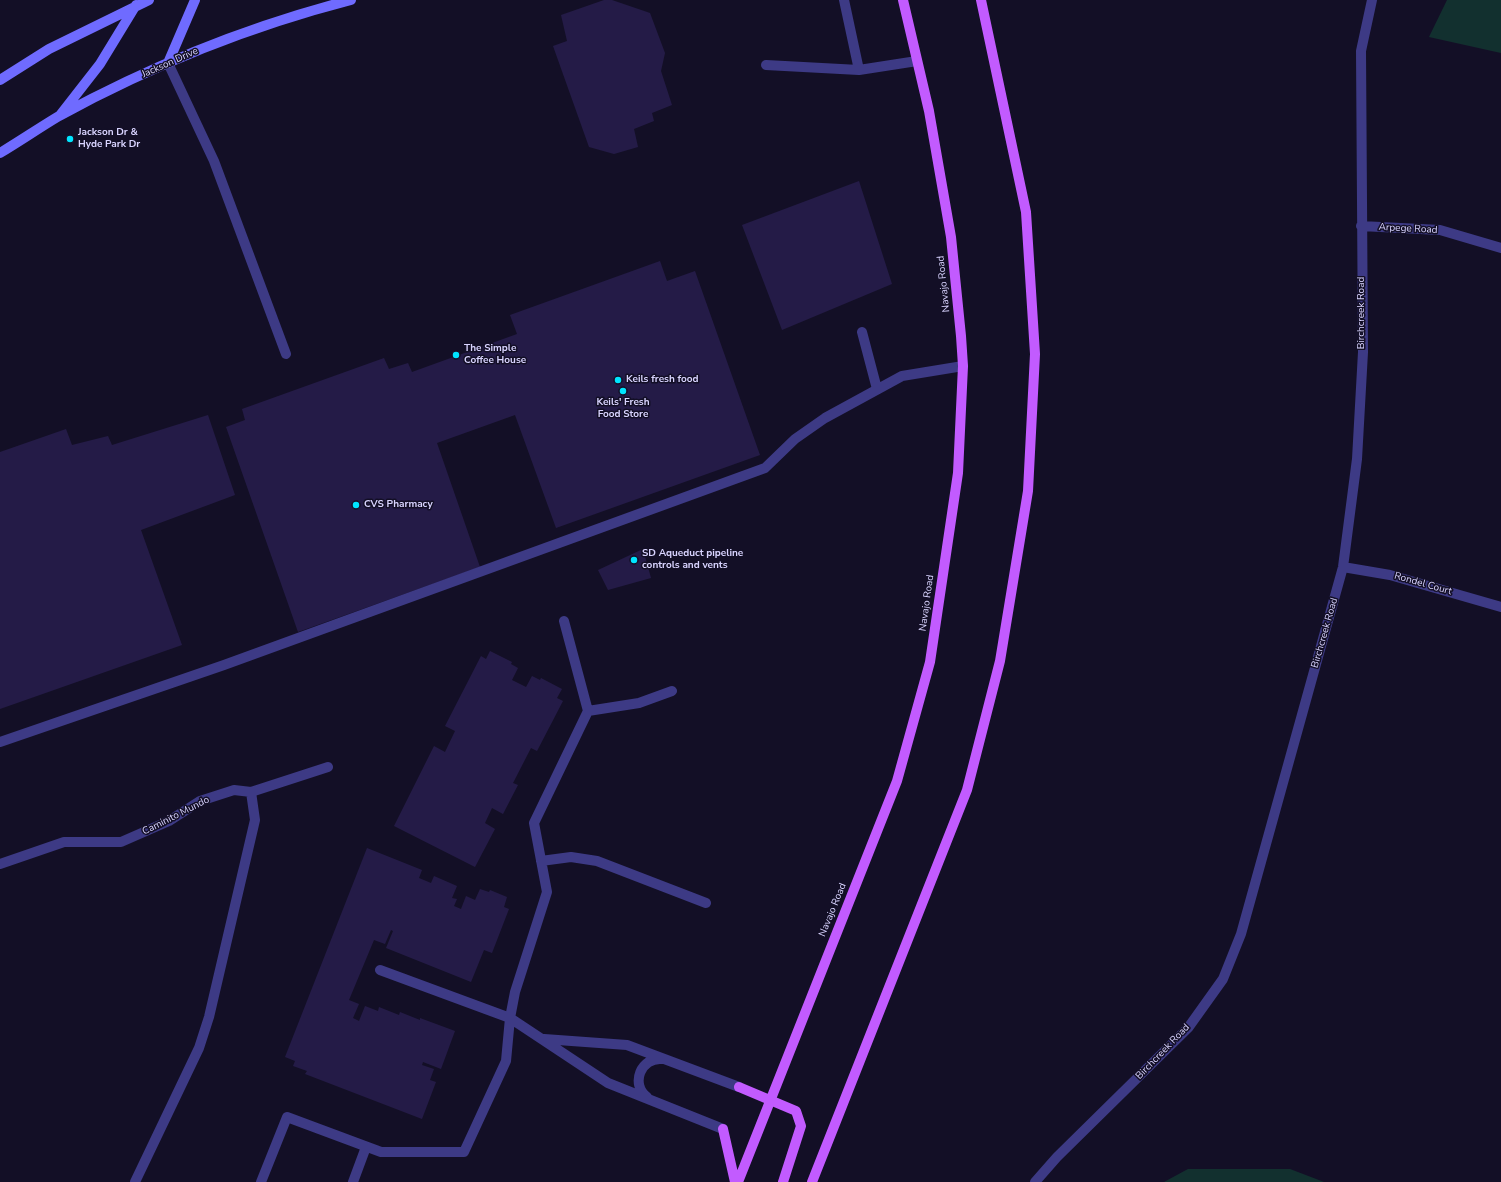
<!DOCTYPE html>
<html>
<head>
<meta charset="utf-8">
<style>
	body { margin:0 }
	canvas { display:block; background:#130f26 }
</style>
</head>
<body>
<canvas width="1501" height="1182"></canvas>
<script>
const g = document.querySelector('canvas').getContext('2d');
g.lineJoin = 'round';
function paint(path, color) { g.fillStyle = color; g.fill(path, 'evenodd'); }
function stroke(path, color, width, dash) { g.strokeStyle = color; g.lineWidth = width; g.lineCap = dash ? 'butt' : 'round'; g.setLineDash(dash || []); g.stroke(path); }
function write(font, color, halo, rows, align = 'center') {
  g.font = font + ' "Nunito Sans",sans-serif'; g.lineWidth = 3; g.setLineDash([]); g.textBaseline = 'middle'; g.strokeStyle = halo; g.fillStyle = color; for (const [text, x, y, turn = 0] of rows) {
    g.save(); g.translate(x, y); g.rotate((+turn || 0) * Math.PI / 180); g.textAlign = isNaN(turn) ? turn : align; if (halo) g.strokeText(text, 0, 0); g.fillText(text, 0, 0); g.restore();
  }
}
paint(new Path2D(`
	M1447,0H1501V53L1429,37Z
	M1188,1169H1290L1324,1182H1164Z`), '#12302f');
paint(new Path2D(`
	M604,0H612L650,13L665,53L661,71L672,105L652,113L654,121L634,129L638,147L614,154L589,147L553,46L567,41L561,15Z
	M859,181L892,284L782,330L742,225Z
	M660,261L667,281L695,271L760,455L556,528L515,415L437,443L480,567L298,632L226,427L245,420L242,409L384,358L389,369L408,363L412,372L517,334L510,315Z
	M208,415L235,495L141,530L182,645L0,709V452L66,429L72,445L108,436L112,445Z
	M643,549L651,578L608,590L598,570Z
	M490,651L512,662L511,664L518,668L512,680L526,687L532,676L540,680L541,678L562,689L557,698L563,701L537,751L531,748L513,783L518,785L503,814L492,808L485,823L495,829L475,867L394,826L434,746L445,752L455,731L445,726L481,656L486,659Z
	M367,848L422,870L419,878L431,883L434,876L457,886L452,898L457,899L454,906L461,909L466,896L475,900L480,889L489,892L490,890L507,897L504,907L509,909L492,953L484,950L471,982L386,948L393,931L391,930L385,944L374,940L349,1000L359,1004L353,1018L359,1021L365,1006L378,1011L379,1007L399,1015L400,1012L420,1020V1018L455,1031L441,1069L423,1062L422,1065L434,1069L430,1080L436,1082L422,1119L305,1074L307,1071L293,1066L295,1061L285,1057Z`), '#241b47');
stroke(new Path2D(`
	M844,0L859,70L917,61
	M168,63L214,161L286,354
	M766,65L859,70
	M862,332L877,389
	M564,621L588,711L534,823L547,892L515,992L510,1018L608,1083L723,1129
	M588,711L639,703L672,691
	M0,742L224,665L765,468L795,439L825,418L902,376L963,366
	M541,861L571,857L597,861L706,903
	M0,864L64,842H121L169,821L200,801L234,790L251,792L328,767
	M544,1039L627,1045L739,1087
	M647,1097C630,1084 641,1057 662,1059
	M135,1182L199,1048L209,1017L255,820L251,792
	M261,1182L287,1117L381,1152H464L506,1061L510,1018L380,970
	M353,1182L366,1147`), '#3d3a85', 10);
stroke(new Path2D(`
	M1361,226L1440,230L1501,248
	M1343,567L1390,575L1501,607
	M1035,1182L1057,1157L1188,1028L1223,979L1241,934L1343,567L1357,459L1363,352L1361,51L1372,0`), '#3d3a85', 10);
stroke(new Path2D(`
	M168,63L195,0
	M0,80L49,49L149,0
	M61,114L100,64L136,5
	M0,153C20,141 39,128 59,116C151,66 250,26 351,0`), '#6f6bff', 10);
stroke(new Path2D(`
	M739,1087L796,1111L801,1126L783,1182
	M723,1129L735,1182
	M738,1182L897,781L930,662L958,473L963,366L961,336L951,237L929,111L903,0
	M812,1182L967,790L1000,661L1028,491L1035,354L1026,212L981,0`), '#c25bff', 10);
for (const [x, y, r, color] of [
	[70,139,4,"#00e5ff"],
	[456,355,4,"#00e5ff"],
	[618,380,4,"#00e5ff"],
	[623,391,4,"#00e5ff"],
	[356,505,4,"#00e5ff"],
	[634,560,4,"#00e5ff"]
]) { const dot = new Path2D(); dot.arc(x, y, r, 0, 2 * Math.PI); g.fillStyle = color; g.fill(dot); stroke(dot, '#130f26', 1.5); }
write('10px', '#d9d4ff', '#130f26', [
	["Jackson Drive",170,63,-24],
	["Arpege Road",1408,229,3],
	["Navajo Road",944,284,-96],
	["Birchcreek Road",1362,313,-90],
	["Rondel Court",1423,584,16],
	["Navajo Road",927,603,-82],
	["Birchcreek Road",1325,633,-74],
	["Caminito Mundo",176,816,-27],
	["Navajo Road",833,910,-68],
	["Birchcreek Road",1163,1052,-46]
]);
write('bold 10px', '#d9d4ff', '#130f26', [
	["Jackson Dr &",78,133],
	["Hyde Park Dr",78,145],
	["The Simple",464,349],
	["Coffee House",464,361],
	["Keils fresh food",626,380],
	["Keils' Fresh",623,403,"center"],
	["Food Store",623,415,"center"],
	["CVS Pharmacy",364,505],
	["SD Aqueduct pipeline",642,554],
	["controls and vents",642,566]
], 'left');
</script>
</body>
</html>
